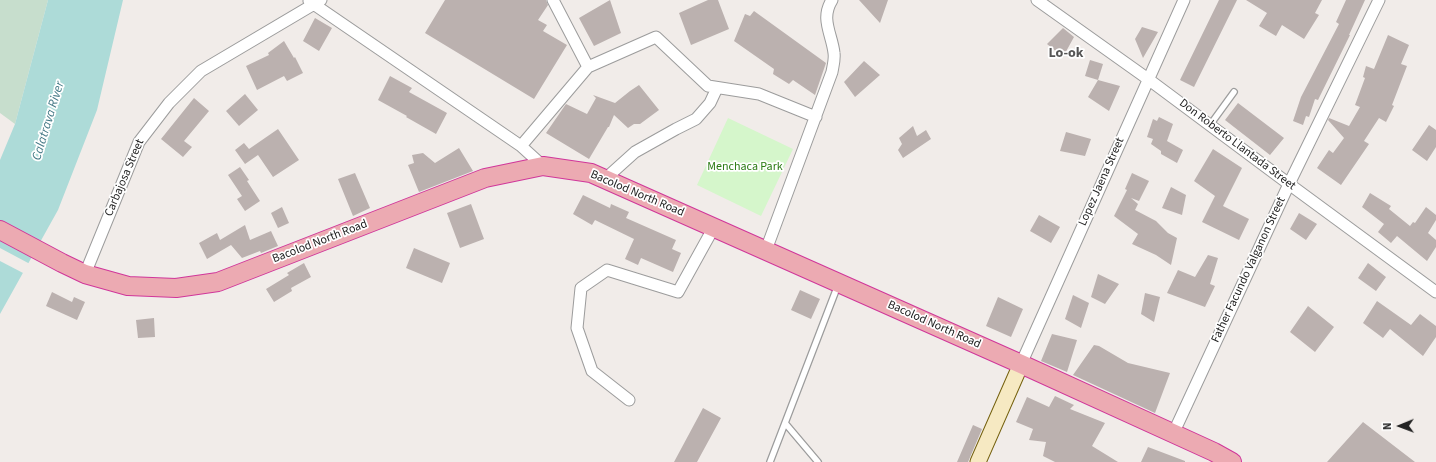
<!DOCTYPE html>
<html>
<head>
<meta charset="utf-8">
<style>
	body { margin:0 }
	#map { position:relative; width:1436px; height:462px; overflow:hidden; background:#f1ece9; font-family:"Source Sans 3",sans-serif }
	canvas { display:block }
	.north { position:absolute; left:1380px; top:406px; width:40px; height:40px; -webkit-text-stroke:3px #fff; paint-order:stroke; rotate:269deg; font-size:11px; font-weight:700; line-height:16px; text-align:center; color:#222 }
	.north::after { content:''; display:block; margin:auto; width:14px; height:18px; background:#222; clip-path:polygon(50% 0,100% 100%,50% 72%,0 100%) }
</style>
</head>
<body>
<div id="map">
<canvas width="1436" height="462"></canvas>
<div class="north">N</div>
</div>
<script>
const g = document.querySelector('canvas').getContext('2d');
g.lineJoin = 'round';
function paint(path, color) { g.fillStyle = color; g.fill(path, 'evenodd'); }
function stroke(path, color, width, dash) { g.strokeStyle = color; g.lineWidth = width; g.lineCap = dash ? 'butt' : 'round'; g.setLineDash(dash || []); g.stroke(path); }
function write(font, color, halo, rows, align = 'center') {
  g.font = font + ' "Source Sans 3",sans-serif'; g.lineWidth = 3.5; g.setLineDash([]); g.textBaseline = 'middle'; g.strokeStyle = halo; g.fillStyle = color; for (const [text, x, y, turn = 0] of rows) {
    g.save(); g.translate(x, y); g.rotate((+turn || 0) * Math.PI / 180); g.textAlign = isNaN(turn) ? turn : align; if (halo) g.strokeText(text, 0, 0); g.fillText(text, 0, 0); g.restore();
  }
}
paint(new Path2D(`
	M0,0H48L15,124L0,113Z`), '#c7decd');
paint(new Path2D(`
	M728,118L793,149L761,216L697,185Z`), '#d5f6cb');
paint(new Path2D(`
	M48,0H123L97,110L58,210L0,314V160L15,124Z`), '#addbd8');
paint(new Path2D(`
	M0,248L30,264L25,274L0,261Z`), '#f1ece9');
paint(new Path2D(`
	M445,0H546L548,5L538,20L547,25L543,31L567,45L534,99L425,33Z
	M610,0L621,33L594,46L579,18Z
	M708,0H718L729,29L691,45L679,13Z
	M859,0H888L880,23Z
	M1219,0H1237L1194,87L1180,80Z
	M1246,0H1322L1315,13L1319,15L1304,39L1282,25L1276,36L1259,26L1267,13Z
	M1346,0H1365L1349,35H1350L1318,100L1315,99L1309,117L1306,116L1303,125L1293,121L1301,97L1339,24L1336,22Z
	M754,11L826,63L815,95L793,80L789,84L773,74L774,69L734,41L745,14L750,16Z
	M315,18L332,28L319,51L303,41Z
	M1142,27L1158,32L1143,58L1135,39Z
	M1063,28L1074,37L1063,57L1047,44Z
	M1388,35L1409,45L1401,64L1407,66L1392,105L1394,106L1386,122L1379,118L1364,141L1369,144L1341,185L1317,168L1329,150L1333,153L1344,138L1328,120L1329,118L1349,126L1360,107L1355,105L1365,78L1363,77L1366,66L1374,69Z
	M284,41L294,58L295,57L303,73L287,81L284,76L257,90L246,66L269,55L268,53Z
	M1090,60L1103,64L1098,80L1085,76Z
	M864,61L880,75L855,97L844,82Z
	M390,76L412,88L409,92L447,113L436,134L406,117L407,116L378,100Z
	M1098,80L1120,86L1109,111L1088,97Z
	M639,85L659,110L640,124H634L628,128L614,115L609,127H608L589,159L546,133L566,104L587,114L596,98L593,95L615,103L630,91Z
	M245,94L258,110L239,126L226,111Z
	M194,98L209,111L184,141L192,147L183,157L161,139Z
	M1238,103L1284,138L1270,155L1225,120Z
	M1159,117L1173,124L1167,141L1183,150L1177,163L1161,154V151L1151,144L1153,139L1147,137L1153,119L1157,121Z
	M1429,125L1436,130V147L1427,161L1412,150Z
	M913,126L917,136L926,130L931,139L903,158L898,150L902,144L899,138Z
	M278,129L299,160L273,177L258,155L245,164L235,150L244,143L249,149Z
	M1066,132L1091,139L1085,156L1060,151Z
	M459,148L473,171L419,192L408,165L414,163L412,155L423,153L435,163Z
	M1213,149L1242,168L1223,206L1249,219L1239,240L1202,222L1215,196L1194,181Z
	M240,167L249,180L247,181L260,201L245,211L237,199L242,196L228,175Z
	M355,173L370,208L353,216L338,179Z
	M1132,173L1149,181L1139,201L1131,198L1138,204L1135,210L1156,221L1168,233L1177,238L1171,265L1156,255L1132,244L1138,234L1114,216L1127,190L1125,189Z
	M1171,187L1186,195L1182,215L1162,208Z
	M1370,193L1391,206L1389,209L1410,226L1413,222L1415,223L1426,207L1436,215V220L1428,233L1436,240V247L1427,261L1397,236L1391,243L1378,232L1384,224L1362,207Z
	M583,195L610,208L611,204L629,212L626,218L676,240L672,249L681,253L673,272L641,258L638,265L625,259L634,239L595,220L592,225L573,214Z
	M471,204L484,239L460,248L447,213Z
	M282,207L289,223L278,228L271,213Z
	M1299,213L1317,224L1306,240L1290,229Z
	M1039,215L1060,227L1051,243L1030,231Z
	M245,225L250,240L271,231L278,246L261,253L260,251L242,258L231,245L207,259L199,243L217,233L220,240Z
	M414,248L450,263L442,283L406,268Z
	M1208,255L1218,258L1210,284L1215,286L1205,307L1167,293L1178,270L1195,277Z
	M304,263L311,277L291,288L292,291L274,302L266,289L289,275L287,273Z
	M1368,263L1386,277L1376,291L1358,278Z
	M1098,274L1119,284L1105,304L1091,297Z
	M800,290L820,299L811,319L791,310Z
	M52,292L72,302L74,297L85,302L77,320L46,306Z
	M1145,293L1160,297L1154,322L1141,314Z
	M1073,295L1089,303L1081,328L1065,319Z
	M998,297L1023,309L1011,337L986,326Z
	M1377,301L1411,325L1420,314L1436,326V337L1423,356L1390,329L1383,338L1363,323Z
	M1308,306L1334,327L1315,352L1290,332Z
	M154,318L155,337L138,338L136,320Z
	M1052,334L1077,340L1067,372L1041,361Z
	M1094,345L1099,346L1128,363L1170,373L1155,413L1073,375Z
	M1055,396L1074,405L1070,409L1105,423L1092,446L1118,462H1055L1043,456L1046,442L1029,440L1033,429L1016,422L1027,397L1049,407Z
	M703,408L721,418L697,462H674Z
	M1363,422L1415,462H1327Z
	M973,425L982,429L968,462H957Z
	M1148,447L1185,461V462H1141Z`), '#bbb1af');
const service = new Path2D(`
	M1210,125L1234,92
	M785,423L818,462
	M770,462L838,285`);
const minor = new Path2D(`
	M1037,0L1148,79L1289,184L1436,292
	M309,1L521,146
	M588,67L656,37L708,86L759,94L816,117
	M543,166L521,146L588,67L553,0
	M605,179L635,152L676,129L696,119L710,103L717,88
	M766,250L832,72C833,66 835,59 834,53C832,34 820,19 832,0
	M85,274L139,142L169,103L201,71L321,0
	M1021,364L1184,0
	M629,400L592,371L577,328L581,288L607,270L678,292L714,227
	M1173,434L1289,184L1379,0`);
const secondary = new Path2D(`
	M978,462L1021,364`);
const trunk = new Path2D(`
	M0,230L62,263L85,274L128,286L176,288L218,282L485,178L543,166L591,173L1021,364L1214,452L1232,462`);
stroke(service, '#9c9c9c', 8);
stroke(minor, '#9c9c9c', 13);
stroke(secondary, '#74600d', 17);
stroke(trunk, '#d0369a', 20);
stroke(service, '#fff', 5.5);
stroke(minor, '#fff', 11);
stroke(secondary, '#f6e9c2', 15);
stroke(trunk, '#ecaab2', 18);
write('12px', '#222', '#fff', [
	["Don Roberto Llantada Street",1237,145,37],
	["Carbajosa Street",125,178,-67],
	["Lopez Jaena Street",1102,182,-66],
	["Bacolod North Road",637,194,23],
	["Bacolod North Road",320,242,-21],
	["Father Facundo Valganon Street",1249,270,-65],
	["Bacolod North Road",934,325,24]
]);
write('12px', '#2b7b14', '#fff', [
	["Menchaca Park",745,167]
]);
write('italic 13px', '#437885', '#fff', [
	["Calatrava River",49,121,-73]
]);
write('bold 14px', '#555', '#fff', [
	["Lo-ok",1066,54]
]);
</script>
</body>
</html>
